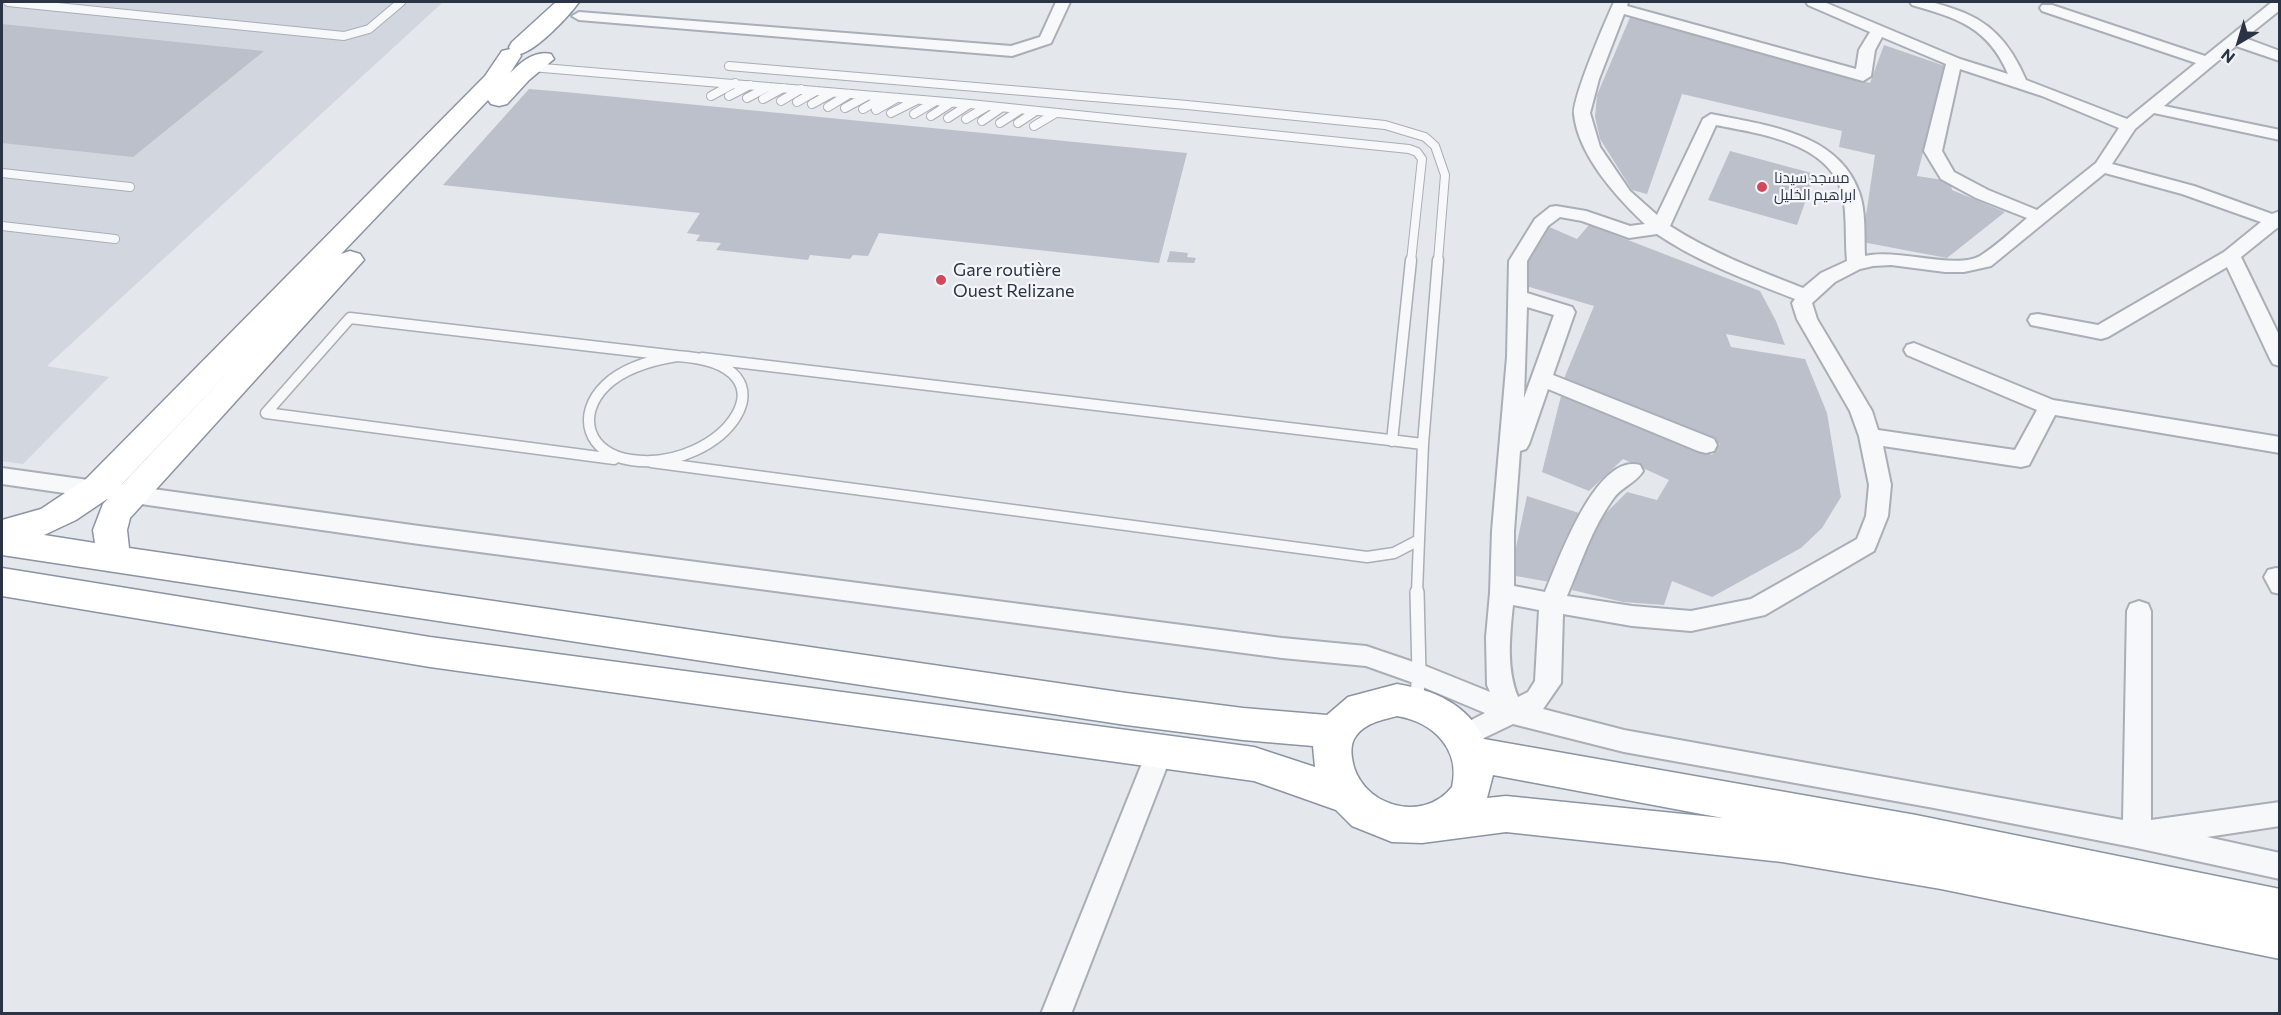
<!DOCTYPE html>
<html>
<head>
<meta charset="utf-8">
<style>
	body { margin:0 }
	#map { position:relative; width:2281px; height:1015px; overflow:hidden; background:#e4e7ec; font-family:Commissioner,sans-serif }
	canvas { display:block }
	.frame { position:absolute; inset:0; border:3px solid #2b3445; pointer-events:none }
	.north { position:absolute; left:2209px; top:12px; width:60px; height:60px; -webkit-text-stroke:4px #f4f6f9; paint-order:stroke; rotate:218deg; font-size:16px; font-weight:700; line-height:24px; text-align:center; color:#2b3445 }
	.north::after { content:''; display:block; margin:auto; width:21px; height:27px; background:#2b3445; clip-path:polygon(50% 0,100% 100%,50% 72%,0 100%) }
</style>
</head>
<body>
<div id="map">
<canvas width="2281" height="1015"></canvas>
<div class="frame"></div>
<div class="north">N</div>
</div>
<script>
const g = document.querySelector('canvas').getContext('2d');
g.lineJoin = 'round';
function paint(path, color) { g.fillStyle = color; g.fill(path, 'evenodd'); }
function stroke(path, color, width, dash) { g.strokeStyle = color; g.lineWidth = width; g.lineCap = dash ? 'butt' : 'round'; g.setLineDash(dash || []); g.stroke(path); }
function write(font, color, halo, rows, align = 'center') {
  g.font = font + ' Commissioner,Cairo,sans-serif'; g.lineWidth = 4.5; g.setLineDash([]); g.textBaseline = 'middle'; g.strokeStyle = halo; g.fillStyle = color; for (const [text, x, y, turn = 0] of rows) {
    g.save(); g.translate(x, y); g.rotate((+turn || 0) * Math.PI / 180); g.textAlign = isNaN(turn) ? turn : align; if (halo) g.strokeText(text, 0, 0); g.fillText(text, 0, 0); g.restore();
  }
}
paint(new Path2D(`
	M2,2H443L47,366L109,377L23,464L2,461Z`), '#d2d6de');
paint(new Path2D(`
	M1631,15L1870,83L1884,45L1945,66L1917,176L1950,181L1952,190L2005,212L1947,258L1862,242L1875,155L1839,147L1842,131L1682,94L1647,194L1632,190L1600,139L1595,117L1597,95Z
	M2,24L264,51L133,157L2,143Z
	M529,89L565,92L1187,153L1159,263L879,233L868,256L853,255L850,259L810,255L808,260L716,250L721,243L696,241L700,235L687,233L700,213L443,185Z
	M1730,151L1815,174L1797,225L1708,200Z
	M1589,225L1760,291L1776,321L1785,345L1726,334L1731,347L1805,359L1827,413L1841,497L1822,528L1801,548L1712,597L1672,581L1664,605L1623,602L1572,590L1592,527L1627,492L1657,500L1669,480L1623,459L1589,491L1542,472L1561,396L1712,455L1720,444L1563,381L1594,306L1526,286V262L1547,226L1577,239Z
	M1170,251L1188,253L1187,257L1196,258L1194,263L1167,262Z
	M1527,496L1582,514L1550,582L1510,575Z`), '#bbc0ca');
const serviceFar2 = new Path2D(`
	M8,2L344,36L369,29L401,2
	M729,66L1187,105L1385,125L1425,137L1435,146L1445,175L1438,261
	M531,67L970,104L1409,149L1417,152L1422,159L1411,261
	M711,96L735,83
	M729,96L750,85
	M747,98L768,87
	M763,99L783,88
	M781,101L801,89
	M797,102L816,91
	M812,104L832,93
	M828,107L849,94
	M845,108L867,96
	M863,109L884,97
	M876,110L897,98
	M891,113L917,100
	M914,114L934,102
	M931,116L951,103
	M948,118L968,105
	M966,119L986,107
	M982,121L1001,108
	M1000,123L1020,110
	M1018,123L1036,111
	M1034,126L1056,113
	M2,173L130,187
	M2,226L115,239`);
const serviceFar1 = new Path2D(`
	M677,356C804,364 723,473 631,460C588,454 575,415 606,385C625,367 652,360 677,356Z
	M702,358L1423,444
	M266,413L350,318L677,356
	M266,413L614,459
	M1392,441L1411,260
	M651,462L1367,557L1394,553L1419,540L1423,444L1438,260
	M1417,593L1419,540`);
const service = new Path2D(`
	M1416,703L1419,674L1417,592`);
const minor = new Path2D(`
	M1056,2H1070L1051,43L1012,56L579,20L572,16L579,12L1011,46L1040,37Z
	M1614,2H1628L1627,6L1856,69L1859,50L1870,32L1808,5L1806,2H1824L1960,59L2008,74C1988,27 1957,18 1912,5L1910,2C1924,0 1937,3 1951,8C1990,20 2010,43 2026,80L2127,119L2196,63L2042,11L2040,8L2042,5H2052L2205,56L2272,2H2280V10L2245,38L2280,51V61L2236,46L2164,106L2280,130V140L2154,113L2135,129L2112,164L2194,186L2272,214L2280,211V228H2277L2241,257L2280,337V366L2273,364L2270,359L2227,267L2108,337L2101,339L2031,325L2028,320L2031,315L2038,314L2098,325L2224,252L2261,222L2182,194L2105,173L1991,266L1964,272H1945L1891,265L1873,266L1860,269L1835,282L1812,303L1817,319L1872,411L1878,430L2015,450L2037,410L1907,355L1904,350L1907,345L1914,343L2053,400L2280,437V453L2055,415L2029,465L2021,467L1883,446L1891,485L1888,516L1874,551L1765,615L1691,631L1632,626L1563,614L1561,683L1543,709L1624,730L2123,820L2127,611L2130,604L2139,601L2148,604L2151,611V820L2280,802V826L2207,837L2280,853V879L2137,848L1934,808L1624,752L1513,724L1463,748L1454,745L1450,737L1454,729L1485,713L1411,682L1366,666L1282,658L419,544L2,484V468L419,526L1282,638L1366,646L1428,667L1490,692L1487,685L1486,637L1490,593L1492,531L1507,357L1509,261L1535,219L1550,207L1556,206L1586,211L1630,226L1645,224C1617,198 1578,155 1574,114C1573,96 1605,22 1614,2ZM1624,14L1863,81L1871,76L1875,50L1882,37L1946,64L1924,151L1941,179L1976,198L2027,218C2012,231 1996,246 1980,256C1955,270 1897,248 1865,256C1864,235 1866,211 1859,192C1838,132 1764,125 1711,114L1703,119L1657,215L1630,191L1600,147L1590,113L1599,79ZM1960,69L2042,96L2119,128L2096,163L2037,210L1988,190L1954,172L1942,151ZM1716,125C1761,134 1831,143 1843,196C1847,217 1845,239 1847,261L1821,273L1803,288C1757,270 1712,253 1670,226ZM1560,217L1582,221L1629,238L1657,234C1700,263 1747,280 1795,299L1792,303L1797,319L1850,411L1859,436L1869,485L1866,516L1857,539L1751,599L1691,611L1632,606L1567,596C1581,563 1592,528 1613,499C1621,487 1636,483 1643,471L1640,465C1596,452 1558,562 1545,592L1514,586V531L1520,451L1526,449L1529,444L1548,389L1698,451L1706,453L1714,451L1717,445L1714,439L1553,375L1575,312L1572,307L1527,293V261L1548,226ZM1527,307L1554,315L1524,398ZM1513,605L1539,610L1535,681L1528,692L1518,697C1506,669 1510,634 1513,605Z
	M2276,568L2280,569V594L2272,592L2264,577L2268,570Z
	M1160,739L1169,743L1173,751L1071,1014H1041L1147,751L1151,743Z`);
const trunk = new Path2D(`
	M556,2H579C568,17 537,50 520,54L521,56L510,73C521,62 535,50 551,54L554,59L529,80L507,104L499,106L491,104L488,100L341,254L350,251L360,254L364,260L130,518L127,530L129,548L1126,693L1243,708L1327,715L1348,697L1397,684C1434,690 1467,704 1484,739L1916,815L2280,889V959L1941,889L1782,862L1506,832L1422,843L1392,842L1352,826L1336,810L1254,781L430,667L2,596V568L430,637L1254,747L1315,767L1313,746L1243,740L1126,725L2,555V520L41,509L86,479L485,76L502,51L510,49L509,47L512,42ZM241,359L103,504L93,530L95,543L44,535L76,520L110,497ZM1397,716C1433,722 1461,749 1452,787C1422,825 1358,805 1352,758C1351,751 1351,742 1356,736C1365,723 1382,720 1397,716ZM1493,775L1723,818L1506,796L1487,798Z`);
stroke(serviceFar2, '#a9aeb7', 10);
stroke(serviceFar1, '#a9aeb7', 13);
stroke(service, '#a9aeb7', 16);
stroke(minor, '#a9aeb7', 4);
stroke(trunk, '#8b94a3', 3);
stroke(serviceFar2, '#f7f8fa', 8);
stroke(serviceFar1, '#f7f8fa', 10);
stroke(service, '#f7f8fa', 13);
paint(minor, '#f7f8fa');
paint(trunk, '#fff');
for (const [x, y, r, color] of [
	[1762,187,6,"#d1495b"],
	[941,280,6,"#d1495b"]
]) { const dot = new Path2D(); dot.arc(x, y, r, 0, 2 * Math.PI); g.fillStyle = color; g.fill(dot); stroke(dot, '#f4f6f9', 2); }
write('15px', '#2b3445', '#f4f6f9', [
	["مسجد سيدنا",1774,178],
	["ابراهيم الخليل",1774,195]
], 'left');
write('18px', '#2b3445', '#f4f6f9', [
	["Gare routière",953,270],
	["Ouest Relizane",953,291]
], 'left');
</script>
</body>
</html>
